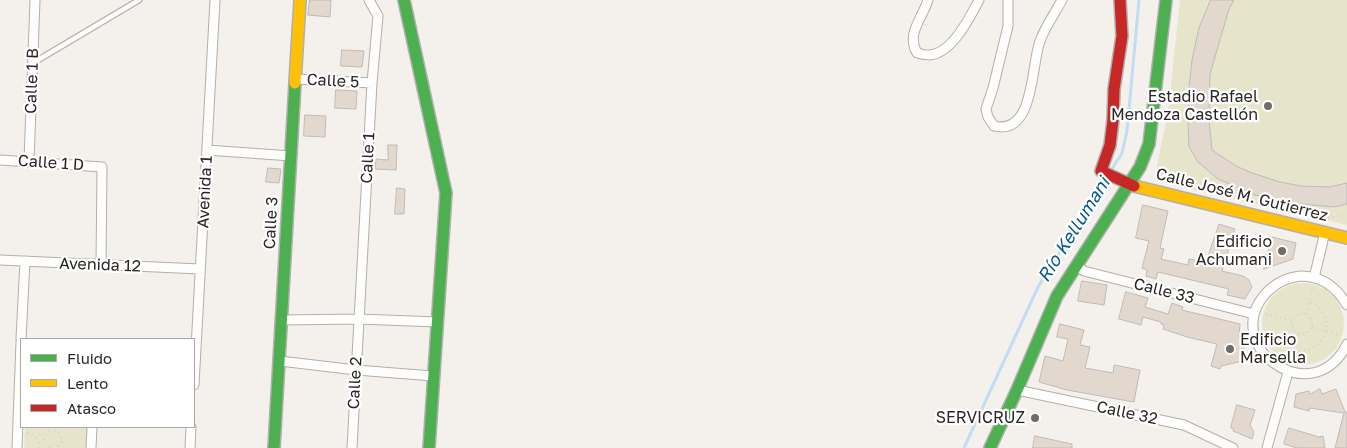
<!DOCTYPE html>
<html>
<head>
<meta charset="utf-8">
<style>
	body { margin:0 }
	#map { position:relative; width:1347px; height:448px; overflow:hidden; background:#f4f0ec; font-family:"Golos Text",sans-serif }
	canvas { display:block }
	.legend { position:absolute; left:20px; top:338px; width:175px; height:90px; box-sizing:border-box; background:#fff; border:1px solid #a9a8a7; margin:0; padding:6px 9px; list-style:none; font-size:15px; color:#282522 }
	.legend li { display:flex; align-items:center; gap:10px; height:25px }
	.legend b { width:25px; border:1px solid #a9a8a7 }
</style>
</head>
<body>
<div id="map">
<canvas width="1347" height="448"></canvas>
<ul class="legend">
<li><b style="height:6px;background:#4caf50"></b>Fluido</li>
<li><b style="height:6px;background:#ffc107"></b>Lento</li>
<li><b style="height:6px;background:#c62828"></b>Atasco</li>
</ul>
</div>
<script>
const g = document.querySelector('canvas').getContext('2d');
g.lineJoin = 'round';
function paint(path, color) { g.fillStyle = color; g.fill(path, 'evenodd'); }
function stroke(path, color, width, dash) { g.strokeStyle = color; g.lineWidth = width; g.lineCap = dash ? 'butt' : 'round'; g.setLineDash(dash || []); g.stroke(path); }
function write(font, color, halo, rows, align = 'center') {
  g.font = font + ' "Golos Text",sans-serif'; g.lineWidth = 4.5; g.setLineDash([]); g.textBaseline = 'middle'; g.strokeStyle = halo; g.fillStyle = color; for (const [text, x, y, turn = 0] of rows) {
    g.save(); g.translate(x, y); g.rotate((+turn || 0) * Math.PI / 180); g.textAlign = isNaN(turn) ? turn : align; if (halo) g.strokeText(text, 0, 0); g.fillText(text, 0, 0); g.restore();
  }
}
paint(new Path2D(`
	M1180,0H1347V225L1172,185C1162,182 1157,176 1157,165L1168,113Z
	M1262 324a41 41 0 1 1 82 0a41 41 0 1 1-82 0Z
	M25,427H87L86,448H24Z`), '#e6e5cc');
stroke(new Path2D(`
	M1110,172L1122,153L1127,131L1139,0
	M964,448L1038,287L1106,178`), '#c2dcf4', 3);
const building = new Path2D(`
	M310,0H331L330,17L308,15Z
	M1211,0H1234L1229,9L1210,74L1209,120L1212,150L1236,166L1252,173L1280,182L1301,186L1329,187L1347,183V204L1334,207L1290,203L1255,195L1218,179L1198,162L1189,147L1188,124L1189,88L1192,60L1199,28Z
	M342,50L364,51L362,67L341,66Z
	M336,90L357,91L356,109L335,108Z
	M305,115L326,116L325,137L304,136Z
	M388,145H397L396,170L375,169L376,159L388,160Z
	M268,168L281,169L279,183L266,182Z
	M397,188L405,189L404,214H395Z
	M1143,205L1168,211L1160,248L1164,249L1161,259L1188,265L1189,259L1206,262L1219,224L1235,229L1222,271L1243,276L1249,280L1252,287L1245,299L1227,295L1229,289L1158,272L1156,279L1146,276L1147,270L1142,268L1149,241L1136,238Z
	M1272,237L1296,243L1293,259L1264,269Z
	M1082,281L1107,285L1104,305L1078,301Z
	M1126,292L1148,298L1145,307L1168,314L1172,303L1183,307L1182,310L1240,324L1239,337L1241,338L1247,360L1221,366L1220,369L1211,366L1217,344L1187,337L1163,329L1164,325L1161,324V322L1143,317L1141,325L1119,319Z
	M1060,324L1084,330L1080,345L1090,347L1085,368L1113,373L1114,365L1140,370L1134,402L1067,390L1039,382L1045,356L1063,361L1068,339L1057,337Z
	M1320,389L1322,394L1336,389L1345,412H1347V448H1335L1344,413L1309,408V411L1294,407L1296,394L1309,391L1310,394Z
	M1237,405L1255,410L1250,425L1254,432L1252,439L1233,431L1234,429L1231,428Z
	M1289,428L1319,437L1323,436L1325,448H1297L1284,444Z
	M1035,436L1072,444V448H1033Z`);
paint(building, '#e2d8ce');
stroke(building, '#bebbb8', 1);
const lane = new Path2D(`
	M33,63L139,0`);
const street = new Path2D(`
	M928,0C922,19 906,34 917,53C921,54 926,55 929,55C952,54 970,17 979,0
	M1008,0V26L993,88L986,109L988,117L994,126C1035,136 1031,64 1040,41C1045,27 1055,13 1062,0
	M295,79L372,83
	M207,150L291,156
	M0,160L102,167L101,265
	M29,161L35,0
	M0,260L200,269
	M1076,265L1084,271L1254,314
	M1314,278L1325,232
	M1347,305C1337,288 1322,276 1301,276C1288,277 1276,283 1267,292C1217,345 1313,414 1347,344
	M282,320L359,319L437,322
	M21,339L25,261
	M280,361L356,370L433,376
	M194,385L215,0
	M1017,390L1184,425L1233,448
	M17,448L21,342
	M91,448L92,427
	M190,448L191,427
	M352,448L372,83L378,16L369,0
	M1267,448L1288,372`);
const fast = new Path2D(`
	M404,0L446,193L429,448
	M274,448L295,83
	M990,448L1017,390L1057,296L1140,167L1149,144L1166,0`);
const slow = new Path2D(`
	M295,83L300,0
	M1134,186L1347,238`);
const jam = new Path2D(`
	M1120,0L1122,36L1114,89L1113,120L1110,145L1101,171L1134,186`);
stroke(lane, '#b2afac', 7);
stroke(street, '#b2afac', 11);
stroke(fast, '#b2afac', 14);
stroke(slow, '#b2afac', 14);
stroke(jam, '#b2afac', 14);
stroke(new Path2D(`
	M1324,221L1328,218L1347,213
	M1292 324a10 10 0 1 1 20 0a10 10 0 1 1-20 0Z
	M1266,314L1292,321
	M1305,314L1313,287
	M1312,327L1341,335
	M1294,350C1328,355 1339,315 1309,301
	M1292,360L1299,334
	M27,433L36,437L39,444V448
	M49,448C32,433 64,421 62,443L57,448`), '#d1cfce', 2, [1, 4]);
stroke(lane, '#fdfdfc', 4.5);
stroke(street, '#fdfdfc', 9);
stroke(fast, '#4caf50', 11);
stroke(slow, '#ffc107', 11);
stroke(jam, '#c62828', 11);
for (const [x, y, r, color] of [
	[1268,106,5,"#6f6c69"],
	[1282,251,5,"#6f6c69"],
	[1230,349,5,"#6f6c69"],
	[1035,418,5,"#6f6c69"]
]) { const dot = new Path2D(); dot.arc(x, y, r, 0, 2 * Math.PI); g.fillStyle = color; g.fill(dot); stroke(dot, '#fff', 2); }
write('16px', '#282522', '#fff', [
	["Calle 1 B",32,81,-88],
	["Calle 5",333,81,3],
	["Calle 1",368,158,-87],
	["Calle 1 D",51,163,4],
	["Avenida 1",205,192,-87],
	["Calle José M. Gutierrez",1242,195,14],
	["Calle 3",271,223,-87],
	["Avenida 12",100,265,2],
	["Calle 33",1164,291,14],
	["Calle 2",355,383,-87],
	["Calle 32",1127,413,12]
]);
write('16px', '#282522', '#fff', [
	["Estadio Rafael",1258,97],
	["Mendoza Castellón",1258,115],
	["Edificio",1272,242],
	["Achumani",1272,260],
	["Edificio",1240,340,"left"],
	["Marsella",1240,358,"left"],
	["SERVICRUZ",1025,418]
], 'right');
write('italic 18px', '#03588d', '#fff', [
	["Río Kellumani",1074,230,-58]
]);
</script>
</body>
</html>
